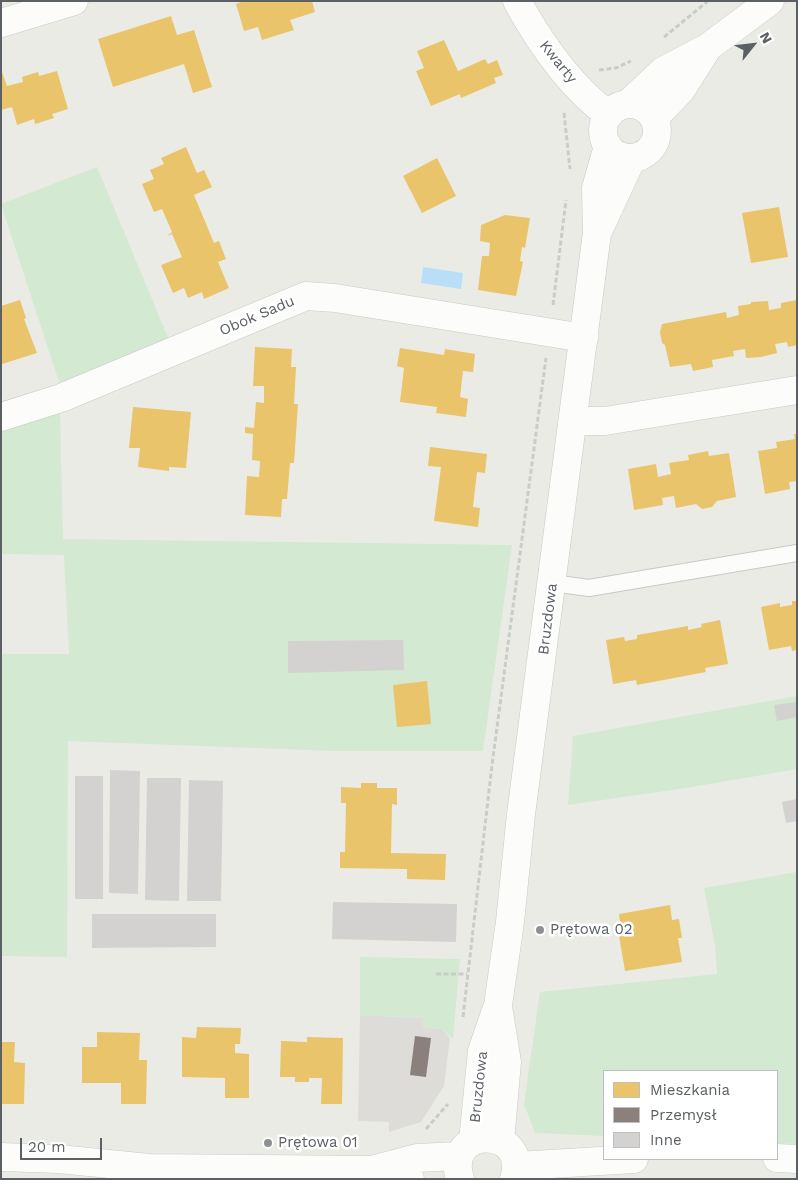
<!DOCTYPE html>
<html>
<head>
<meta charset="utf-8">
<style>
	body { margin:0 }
	#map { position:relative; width:798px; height:1180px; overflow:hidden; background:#ebebe6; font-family:"Work Sans",sans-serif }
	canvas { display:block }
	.frame { position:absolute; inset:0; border:2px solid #5b6064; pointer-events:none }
	.legend { position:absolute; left:603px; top:1070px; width:175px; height:90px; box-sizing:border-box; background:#fff; border:1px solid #bdbfc1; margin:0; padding:6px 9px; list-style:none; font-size:15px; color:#5b6064 }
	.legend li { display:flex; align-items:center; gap:10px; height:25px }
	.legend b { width:25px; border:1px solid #bdbfc1 }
	.north { position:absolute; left:728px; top:20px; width:50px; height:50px; -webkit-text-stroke:4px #fff; paint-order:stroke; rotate:61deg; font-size:14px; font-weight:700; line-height:20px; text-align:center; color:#5b6064 }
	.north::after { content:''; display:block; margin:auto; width:18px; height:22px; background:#5b6064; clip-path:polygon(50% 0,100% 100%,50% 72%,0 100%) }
	.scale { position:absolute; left:20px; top:1138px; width:82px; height:22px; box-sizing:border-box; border:2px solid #5b6064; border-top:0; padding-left:6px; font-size:15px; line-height:18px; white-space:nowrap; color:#5b6064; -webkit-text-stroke:4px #fff; paint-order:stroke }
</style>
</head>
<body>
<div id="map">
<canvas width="798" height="1180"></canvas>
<div class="frame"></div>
<ul class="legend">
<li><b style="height:14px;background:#e9c46a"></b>Mieszkania</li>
<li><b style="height:14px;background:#8a817c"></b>Przemysł</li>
<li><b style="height:14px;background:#d3d2d0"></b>Inne</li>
</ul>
<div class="north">N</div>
<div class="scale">20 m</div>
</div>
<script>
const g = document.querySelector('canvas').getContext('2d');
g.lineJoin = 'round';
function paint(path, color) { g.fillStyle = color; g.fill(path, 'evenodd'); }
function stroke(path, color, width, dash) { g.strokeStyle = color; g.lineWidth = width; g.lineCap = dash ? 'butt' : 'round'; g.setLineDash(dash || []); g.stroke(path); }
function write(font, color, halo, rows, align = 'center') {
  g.font = font + ' "Work Sans",sans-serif'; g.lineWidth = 5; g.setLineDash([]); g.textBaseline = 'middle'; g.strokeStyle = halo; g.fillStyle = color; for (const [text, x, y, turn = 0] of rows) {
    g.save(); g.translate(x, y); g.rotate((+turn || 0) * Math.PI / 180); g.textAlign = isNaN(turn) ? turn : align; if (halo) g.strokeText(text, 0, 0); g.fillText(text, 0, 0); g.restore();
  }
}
paint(new Path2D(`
	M360,1015L424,1018L423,1027L442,1029L450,1038L444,1086L421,1122L389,1132V1122L358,1121Z`), '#dedcd9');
paint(new Path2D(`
	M97,167L169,340L61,388L1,204Z
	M60,412L63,539L512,545L483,751H334L68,741L67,957L1,956V654H69L64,555L1,554V431Z
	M797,696V769L686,788L568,805L573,736Z
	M797,872V1144L777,1143V1071H604V1136L535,1133L524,1104L540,992L717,974L715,946L704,888Z
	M360,957L460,959L453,1039L442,1029L423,1027L424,1018L360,1015Z`), '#d3e9d1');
paint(new Path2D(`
	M423,267L463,273L461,289L421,283Z`), '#b9dff8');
paint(new Path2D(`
	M244,1H312L315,12L290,20L294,30L262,40L258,27L244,31L236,4Z
	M171,16L177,35L194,30L212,87L193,93L184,64L113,87L98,39Z
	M444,40L458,71L485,59L488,64L497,60L503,75L494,78L496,83L461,98L460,94L431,106L416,71L424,68L417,51Z
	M1,69L7,86L23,82L22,77L38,72L39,76L57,71L68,109L52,114L54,118L35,124L34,119L17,125L12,107L1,110Z
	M186,147L197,173L204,170L212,187L194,195L214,243L219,241L226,259L218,262L229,288L204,299L202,292L188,298L184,288L173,293L161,265L182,257L172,234L167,236L172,232L162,209L154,212L142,184L154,179L150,170L164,164L161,158Z
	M437,158L456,196L422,213L403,176Z
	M779,207L788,257L751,263L742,213Z
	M505,215L530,218L525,248L522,247L520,261L523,262L516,296L478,290L482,256H489L490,243L480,241L481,225Z
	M20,300L26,318L24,319L37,353L2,364L1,306Z
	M797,300V345L788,347L787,342L775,344L777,353L761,357L746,358L745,349L733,351L734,356L712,360L713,367L693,371L691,364L670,367L665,345L662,343L660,332L662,324L726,312L727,318L739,315L738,306L751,304V302L768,301L769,310L781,308V303Z
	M255,347L292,349L291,367H296L294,404H298L294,463H290L287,499H282L281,517L245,515L247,476L259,477L260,461L252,460L253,434L245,433V427L254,428L256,402L264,403V386H253Z
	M400,348L444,355L445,349L475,354L473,372L463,371L460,397L468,399L466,417L436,413L437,407L400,402L404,368L397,366Z
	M133,407L191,412L186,468L169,467V471L138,467L140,448H129Z
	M794,434H797V481L789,482L790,489L765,494L758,451L777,448L776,442L795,439Z
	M430,447L487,454L485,473L477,472L473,507L480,508L478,527L434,521L441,467L428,466Z
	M708,451L709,456L729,453L736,497L717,501L712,507L702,509L696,504L676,508L674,496L662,498L663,505L634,510L628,469L656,464L658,477L671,474L669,463L689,460L688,455Z
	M792,601H797V650L792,651L791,646L769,650L761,607L780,603V607L792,605Z
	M720,620L728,664L705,668L706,672L637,685L636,680L613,684L606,640L624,637L625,641L637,639V635L688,626V630L702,627L701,624Z
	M427,681L431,724L397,727L393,685Z
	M361,783H377V788H397V805L392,804L391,853L446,854L445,880L407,879V869L340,868V852H345L346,803H341V787L361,788Z
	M670,905L672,920L679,919L682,938H678L682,962L625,971L618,930H621L619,914Z
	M197,1027L241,1028L240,1044H235V1053L249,1054V1098H225V1078L182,1077V1037L196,1038Z
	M97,1032L140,1033L139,1060H147L146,1104H121V1083H82V1047H97Z
	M307,1037L343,1038L342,1104H321L322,1078H309V1082H295V1077H280L281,1041L307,1042Z
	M1,1042H15L14,1062L25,1063L24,1104H1Z`), '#e9c46a');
paint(new Path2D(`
	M415,1036L431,1038L426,1077L410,1075Z`), '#8a817c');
paint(new Path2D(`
	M403,640L404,670L288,673V641Z
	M797,702V717L777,721L774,705Z
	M110,770L140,771L138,894L109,893Z
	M75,776H103V899H75Z
	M147,778H181L179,901L145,900Z
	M189,780L223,781L221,901H187Z
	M797,799V821L786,823L782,802Z
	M333,902L457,904L456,942L332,939Z
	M92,914H216V947L92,948Z`), '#d3d2d0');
const service = new Path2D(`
	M552,583L589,588L797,553`);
const minor = new Path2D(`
	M517,1C540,43 569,86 609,115
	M1,23L74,1
	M1,417L61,398L306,296L335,298L584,338
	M574,421H605L797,390
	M777,1158L797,1159
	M517,1166L634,1159`);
const tertiary = new Path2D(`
	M629,103L663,71L707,48L770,1
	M603 131a27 27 0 1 1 54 0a27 27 0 1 1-54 0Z
	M654,118L681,90L707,49
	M599,229L632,158
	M498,1007L507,1062L500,1141
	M473,1141L482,1051L498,1005L510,922L521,814L597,233L596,188L608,146
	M1,1157L59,1159L149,1168L373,1170L410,1179
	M375,1169L417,1158L459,1156
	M460,1179C443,1124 531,1126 514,1179`);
stroke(service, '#c8c8c6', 18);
stroke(minor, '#c8c8c6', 29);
stroke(tertiary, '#c8c8c6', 29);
stroke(new Path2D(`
	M664,37L708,1
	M599,70L616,68L631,61
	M564,113L570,169
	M553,305L566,200
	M436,974H467
	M463,1017L492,765L546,358
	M426,1129L448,1104`), '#c8cdca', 3, [5, 2.5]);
stroke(service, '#fcfcfb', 16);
stroke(minor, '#fcfcfb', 28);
stroke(tertiary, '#fcfcfb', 28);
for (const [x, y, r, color] of [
	[540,930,5,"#8d9192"],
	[268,1143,5,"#8d9192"]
]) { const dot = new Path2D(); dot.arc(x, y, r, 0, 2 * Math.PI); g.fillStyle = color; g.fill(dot); stroke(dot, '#fff', 2); }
write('15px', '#5b6064', '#fff', [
	["Kwarty",558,62,51],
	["Obok Sadu",257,316,-23],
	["Bruzdowa",548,619,-83],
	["Bruzdowa",479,1087,-84]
]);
write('15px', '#5b6064', '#fff', [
	["Prętowa 02",550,930],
	["Prętowa 01",278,1143]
], 'left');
</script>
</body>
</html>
